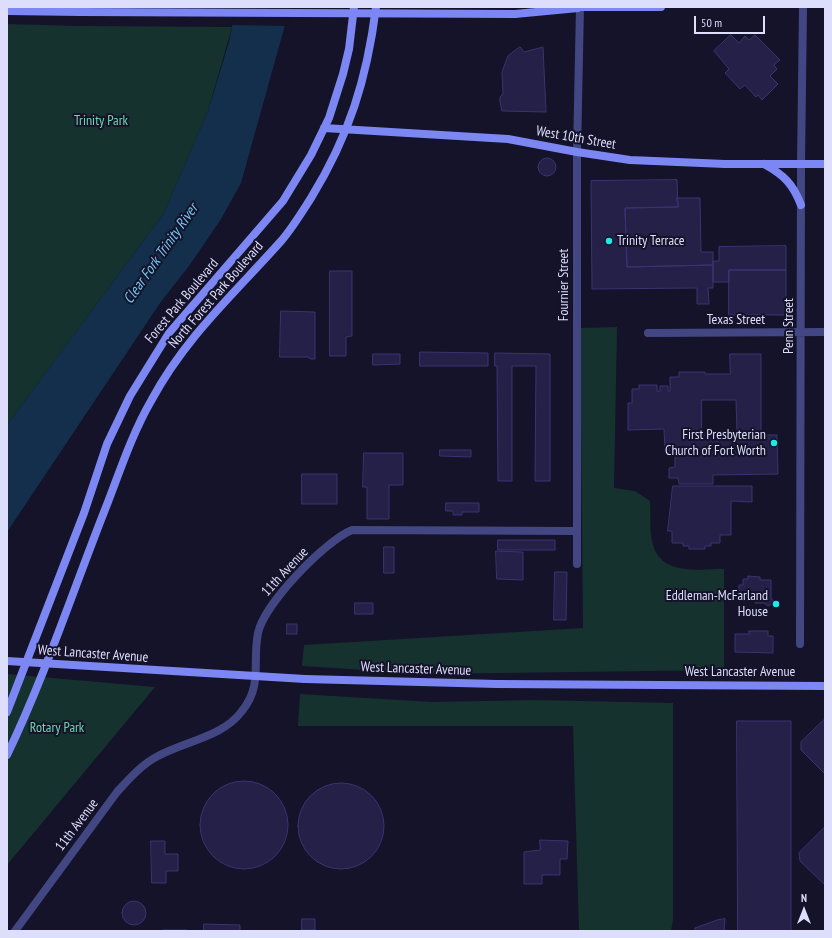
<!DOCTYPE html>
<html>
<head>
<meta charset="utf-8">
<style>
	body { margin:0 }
	#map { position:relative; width:832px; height:938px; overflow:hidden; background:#141329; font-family:"PT Sans Narrow",sans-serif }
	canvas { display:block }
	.frame { position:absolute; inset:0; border:8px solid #ddddfc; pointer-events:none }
	.north { position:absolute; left:784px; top:890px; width:40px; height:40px; -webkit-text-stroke:3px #141329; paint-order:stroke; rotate:0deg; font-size:11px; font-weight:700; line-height:16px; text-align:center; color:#ddddfc }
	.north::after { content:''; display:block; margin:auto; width:14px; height:18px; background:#ddddfc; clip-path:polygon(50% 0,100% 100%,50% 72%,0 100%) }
	.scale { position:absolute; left:694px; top:16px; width:71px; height:18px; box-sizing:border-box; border:2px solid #ddddfc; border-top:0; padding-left:5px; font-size:12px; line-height:14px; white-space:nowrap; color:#ddddfc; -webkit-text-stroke:3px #141329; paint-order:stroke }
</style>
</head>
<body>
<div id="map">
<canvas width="832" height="938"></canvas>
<div class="frame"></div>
<div class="north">N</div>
<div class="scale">50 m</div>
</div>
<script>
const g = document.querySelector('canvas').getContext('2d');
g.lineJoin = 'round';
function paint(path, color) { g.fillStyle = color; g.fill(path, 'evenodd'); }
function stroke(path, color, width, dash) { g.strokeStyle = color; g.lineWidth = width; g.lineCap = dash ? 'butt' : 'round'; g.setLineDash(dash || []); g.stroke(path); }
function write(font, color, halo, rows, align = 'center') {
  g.font = font + ' "PT Sans Narrow",sans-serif'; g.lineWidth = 4; g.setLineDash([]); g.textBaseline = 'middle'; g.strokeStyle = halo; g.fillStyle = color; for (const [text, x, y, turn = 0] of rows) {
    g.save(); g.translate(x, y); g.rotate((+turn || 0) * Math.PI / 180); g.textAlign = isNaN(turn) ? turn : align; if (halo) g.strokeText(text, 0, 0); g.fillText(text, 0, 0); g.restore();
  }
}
paint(new Path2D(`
	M7,24L80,26L232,27L208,111L164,213L7,425Z
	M617,327L614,488L635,491L650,501C651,515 649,532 653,545C662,576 699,569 724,569V670L427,674L302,666L304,645L583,628L580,328Z
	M7,674L155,687L7,865Z
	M300,694L432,702L535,700L673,703V920L671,931H579L573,726H298Z`), '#16322e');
paint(new Path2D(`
	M236,7H290L241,183L221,219L189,266L160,303L7,532V425L164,213L208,111L229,42Z`), '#142f4c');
paint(new Path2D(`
	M234,7H292L288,26L231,25Z`), '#141329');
const building = new Path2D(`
	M731,35L739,43L745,36L749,40L755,35L780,60L774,65L777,69L770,76L778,84L762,100L758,95L756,97L745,85L740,89L725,73L729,69L714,51Z
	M520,47L524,52L543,47L546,112L502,111L500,102V97L503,94L502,72L508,56Z
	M538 167a9 9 0 1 1 18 0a9 9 0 1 1-18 0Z
	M677,180L678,207L625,208L627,267L713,265V288H708L709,304H697V288L592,289L591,181Z
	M677,198H700L701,252H713V265L627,267L625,208L678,207Z
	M786,246V270H729V282H713V261H719V247Z
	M729,270H786V315H729Z
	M330,271H352V336L346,337V356H330Z
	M281,311L315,312V359H310L308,357H280Z
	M420,352L488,353V366H420Z
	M495,353L550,354V481H535L536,366H512V481H498L497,366H495Z
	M373,354H400V364L373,365Z
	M730,354H761V435H777L778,474L713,475V484H679L678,478H669V468L675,467V451H665L664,429L628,430V403H632V389H639V385H657V391H660V386H668V391H670V377H679V372H705V374H730ZM702,400H736L737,432L702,433Z
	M440,450H471V457L440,456Z
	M364,453H403V485H389V519H367V487H363Z
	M302,474H337V504H302Z
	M673,486H752V502L731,501V535H720V543H711V546H705V549H689V546H683V543H672V531H668Z
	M446,503H479V512H462V515H453V511H446Z
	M498,540H555V550H498Z
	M384,547H394V573H384Z
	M496,551L523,552V580L497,579Z
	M555,572H567L566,620H554Z
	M748,576L760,577V580H771V598L773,601L772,604L768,606L764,603H755V600H739V585H743V579H748Z
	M355,603H373V614H355Z
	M287,624H297V634H287Z
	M749,631H768V636H773V653L735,652V634H749Z
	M825,719V774L801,750V742Z
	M737,721H791V931H738Z
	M200 825a44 44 0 1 1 88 0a44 44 0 1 1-88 0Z
	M298 826a43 43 0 1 1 86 0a43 43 0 1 1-86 0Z
	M825,827V885L800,861L799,853Z
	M540,840L568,841L567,859H560V875H542V884H524V852L540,850Z
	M151,841H165V854H178V871H166V883H152Z
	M122 913a12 12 0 1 1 24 0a12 12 0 1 1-24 0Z
	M302,919H315V930H302Z
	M725,919L724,931H695V928L717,920Z
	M204,924L240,925V931H204Z
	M162,930H187V931H162Z`);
paint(building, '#242048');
stroke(building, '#393472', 1);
stroke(new Path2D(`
	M648,333L825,332
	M577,564V152L580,7
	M800,644L801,164L803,7
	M15,931L117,792C129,779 142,764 158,756C185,741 223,737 242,711C263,685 252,663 258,633C264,604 325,541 352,530L576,531`), '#424783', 8);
stroke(new Path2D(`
	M573,7H661
	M7,11L81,12
	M515,14L578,8
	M324,128L508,139L577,152L630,160L725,164H825
	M764,164C784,175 793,184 801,205
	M305,679L497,684L825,686
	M7,712L84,513L107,444L130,396L169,333L283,201L311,155L329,118L343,74L349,49L354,7
	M7,755C45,676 74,588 106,507C120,471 132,434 151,401C186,336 234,294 282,240C293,227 302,212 311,198C349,136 367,79 376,7`), '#7c87f4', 8);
stroke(new Path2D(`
	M81,12L515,14
	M7,661L305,679`), '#7c87f4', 8);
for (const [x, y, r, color] of [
	[609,241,4,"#1aece8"],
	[774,443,4,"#1aece8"],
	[776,604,4,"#1aece8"]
]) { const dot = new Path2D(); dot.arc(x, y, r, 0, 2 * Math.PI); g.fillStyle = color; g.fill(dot); stroke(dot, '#141329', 1.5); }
write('14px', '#6ed7b1', '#141329', [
	["Trinity Park",101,121],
	["Rotary Park",57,728]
]);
write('14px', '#ddddfc', '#141329', [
	["West 10th Street",576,138,10],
	["Fournier Street",564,285,-90],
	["North Forest Park Boulevard",216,295,-49],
	["Forest Park Boulevard",182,301,-50],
	["Texas Street",736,320],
	["Penn Street",789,326,-90],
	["11th Avenue",285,572,-47],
	["West Lancaster Avenue",93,654,4],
	["West Lancaster Avenue",416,669,2],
	["West Lancaster Avenue",740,672],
	["11th Avenue",77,825,-53]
]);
write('14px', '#ddddfc', '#141329', [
	["Trinity Terrace",617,241,"left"],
	["First Presbyterian",766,435],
	["Church of Fort Worth",766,451],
	["Eddleman-McFarland",768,596],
	["House",768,612]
], 'right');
write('italic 15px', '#74c7f3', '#141329', [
	["Clear Fork Trinity River",161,254,-55]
]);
</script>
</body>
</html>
